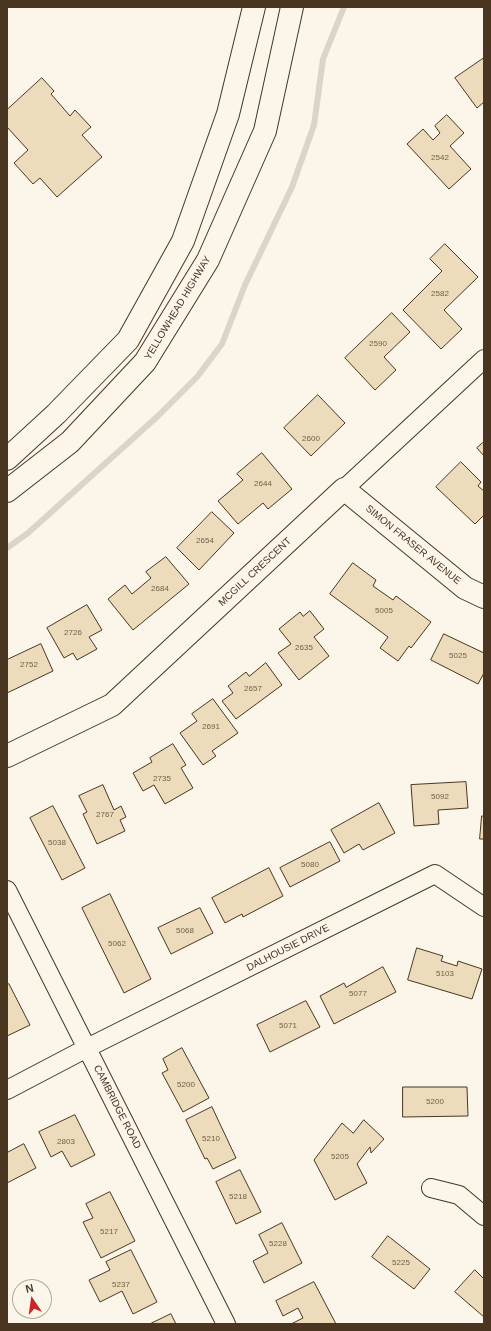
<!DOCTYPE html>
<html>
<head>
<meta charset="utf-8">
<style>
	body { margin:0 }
	#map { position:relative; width:491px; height:1331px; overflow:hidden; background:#fbf6e9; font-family:Arial,sans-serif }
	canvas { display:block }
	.frame { position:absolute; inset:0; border:8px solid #4a3520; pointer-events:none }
	.north { position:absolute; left:12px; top:1279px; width:40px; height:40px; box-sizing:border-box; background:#fbf6e9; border:1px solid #b4a999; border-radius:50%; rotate:347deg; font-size:11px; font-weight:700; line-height:16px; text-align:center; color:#4a3520 }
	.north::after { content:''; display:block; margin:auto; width:14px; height:18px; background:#c62828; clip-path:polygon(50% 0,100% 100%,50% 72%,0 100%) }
</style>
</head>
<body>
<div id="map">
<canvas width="491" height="1331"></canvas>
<div class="frame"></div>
<div class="north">N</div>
</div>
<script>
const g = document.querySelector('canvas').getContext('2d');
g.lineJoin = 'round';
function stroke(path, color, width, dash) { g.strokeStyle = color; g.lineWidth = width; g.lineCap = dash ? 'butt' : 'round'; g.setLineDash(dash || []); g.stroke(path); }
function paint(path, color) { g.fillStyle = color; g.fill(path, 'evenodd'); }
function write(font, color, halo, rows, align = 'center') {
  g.font = font + ' Arial,sans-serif'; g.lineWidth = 3; g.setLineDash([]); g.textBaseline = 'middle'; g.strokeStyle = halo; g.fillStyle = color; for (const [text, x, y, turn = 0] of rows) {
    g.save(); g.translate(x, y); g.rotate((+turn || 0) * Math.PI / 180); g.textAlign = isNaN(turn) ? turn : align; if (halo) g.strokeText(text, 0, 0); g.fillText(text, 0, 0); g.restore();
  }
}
stroke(new Path2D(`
	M7,548L28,533L158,416L197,377L222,344L245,285L292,187L314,125L323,59L344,7`), '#dcd4c6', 6);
const building = new Path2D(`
	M484,58V102L477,108L455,78Z
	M42,78L54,91L51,94L70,116L75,110L91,127L82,135L102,157L57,197L40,178L33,184L14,163L28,150L7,127V110Z
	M447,115L464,133L450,146L471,169L449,189L407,144L423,129L433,140L440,133L435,126Z
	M445,244L478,277L444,310L462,329L441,349L403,310L442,271L430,259Z
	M392,313L410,332L384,357L396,370L375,390L345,358Z
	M318,395L345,423L311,456L284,428Z
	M484,442V456L477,448Z
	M262,453L292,489L268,509L263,503L238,524L218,501L243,480L237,474Z
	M461,462L481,482L478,486L484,491V515L475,524L436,487Z
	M212,512L234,533L199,570L177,548Z
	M166,557L189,584L133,630L108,599L125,585L132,594L151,578L146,572Z
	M353,563L376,580L373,586L393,600L396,596L431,622L411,648L409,646L398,661L380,648L388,637L330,594Z
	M87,605L102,630L89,637L97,649L77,660L73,653L64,658L47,628Z
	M310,611L324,629L314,637L329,656L299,680L278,653L291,644L279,629L300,612L303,616Z
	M444,634L484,653V673L478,684L431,660Z
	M41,644L53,671L7,693V660Z
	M266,663L282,685L236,719L222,701L233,693L228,686L246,672L249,676Z
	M213,699L238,733L212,751L216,756L203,765L180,733L197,721L192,714Z
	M173,744L186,765L181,768L193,788L165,804L154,785L143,791L133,773L152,762L150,758Z
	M466,782L468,808L438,810L439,824L414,826L411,785Z
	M103,785L114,810L121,806L126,817L120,820L125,831L97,844L83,814L87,812L79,796Z
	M379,803L395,833L363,850L359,844L344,853L331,830Z
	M53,806L85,868L62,880L30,818Z
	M482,816H484V839H480Z
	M330,842L340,861L290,887L280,868Z
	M269,868L283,896L243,917L242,914L225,923L212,898Z
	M110,894L151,979L124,993L82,908Z
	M200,908L213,933L171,954L158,928Z
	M417,948L443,956L441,961L457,966L458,961L482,969L472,999L408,980Z
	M383,967L396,992L334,1024L320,996L344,983L346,987Z
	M9,984L30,1025L7,1036V985Z
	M306,1001L320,1027L270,1052L257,1025Z
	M182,1048L209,1098L183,1112L162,1073L168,1070L163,1059Z
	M403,1087H467L468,1116L403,1117Z
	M212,1107L236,1158L213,1169L207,1158L205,1159L186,1120Z
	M75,1115L95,1155L71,1167L62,1151L51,1157L39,1132Z
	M364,1120L384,1139L371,1153L370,1147L357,1164L367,1183L335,1200L314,1160L342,1123L353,1133Z
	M24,1144L36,1168L7,1183V1153Z
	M240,1170L261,1212L236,1224L216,1182Z
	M110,1192L135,1241L101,1258L83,1222L93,1218L86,1204Z
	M282,1223L302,1263L264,1283L253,1261L268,1253L259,1235Z
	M388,1236L430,1269L414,1289L372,1257Z
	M131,1250L157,1302L133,1314L122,1291L100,1302L89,1280L110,1270L106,1262Z
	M475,1270L484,1279V1317L455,1292Z
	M314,1282L336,1324H291L303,1318L298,1308L283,1316L276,1301Z
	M171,1314L176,1324H150Z`);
paint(building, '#ecdcbc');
stroke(building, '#4a3520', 1);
const minor = new Path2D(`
	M344,489L484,359
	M7,890L226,1324
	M7,1090L87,1048L435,874L484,907
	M431,1188L459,1195L484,1216`);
const tertiary = new Path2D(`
	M7,756L112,705L344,489L465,588L484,597`);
const trunk = new Path2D(`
	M7,459L56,414L128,340L183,241L228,114L254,7
	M7,491L70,442L145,362L208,260L265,131L292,7`);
stroke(minor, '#4a3520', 20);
stroke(tertiary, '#4a3520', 24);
stroke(trunk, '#4a3520', 24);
stroke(minor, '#fbf6e9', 18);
stroke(tertiary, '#fbf6e9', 22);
stroke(trunk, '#fbf6e9', 22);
write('8px', '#725f47', null, [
	["2542",440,158],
	["2582",440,294],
	["2590",378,344],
	["2600",311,439],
	["2644",263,484],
	["2654",205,541],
	["2684",160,589],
	["5005",384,611],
	["2726",73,633],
	["2635",304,648],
	["5025",458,656],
	["2752",29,665],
	["2657",253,689],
	["2691",211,727],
	["2735",162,779],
	["5092",440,797],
	["2767",105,815],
	["5038",57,843],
	["5080",310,865],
	["5068",185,931],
	["5062",117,944],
	["5103",445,974],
	["5077",358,994],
	["5071",288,1026],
	["5200",186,1085],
	["5200",435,1102],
	["5210",211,1139],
	["2803",66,1142],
	["5205",340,1157],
	["5218",238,1197],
	["5217",109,1232],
	["5228",278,1244],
	["5225",401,1263],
	["5237",121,1285]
]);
write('10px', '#4a3520', '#fbf6e9', [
	["YELLOWHEAD HIGHWAY",178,308,-59],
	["SIMON FRASER AVENUE",413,545,39],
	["MCGILL CRESCENT",255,572,-43],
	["DALHOUSIE DRIVE",288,948,-27],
	["CAMBRIDGE ROAD",117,1107,63]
]);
</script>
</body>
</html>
